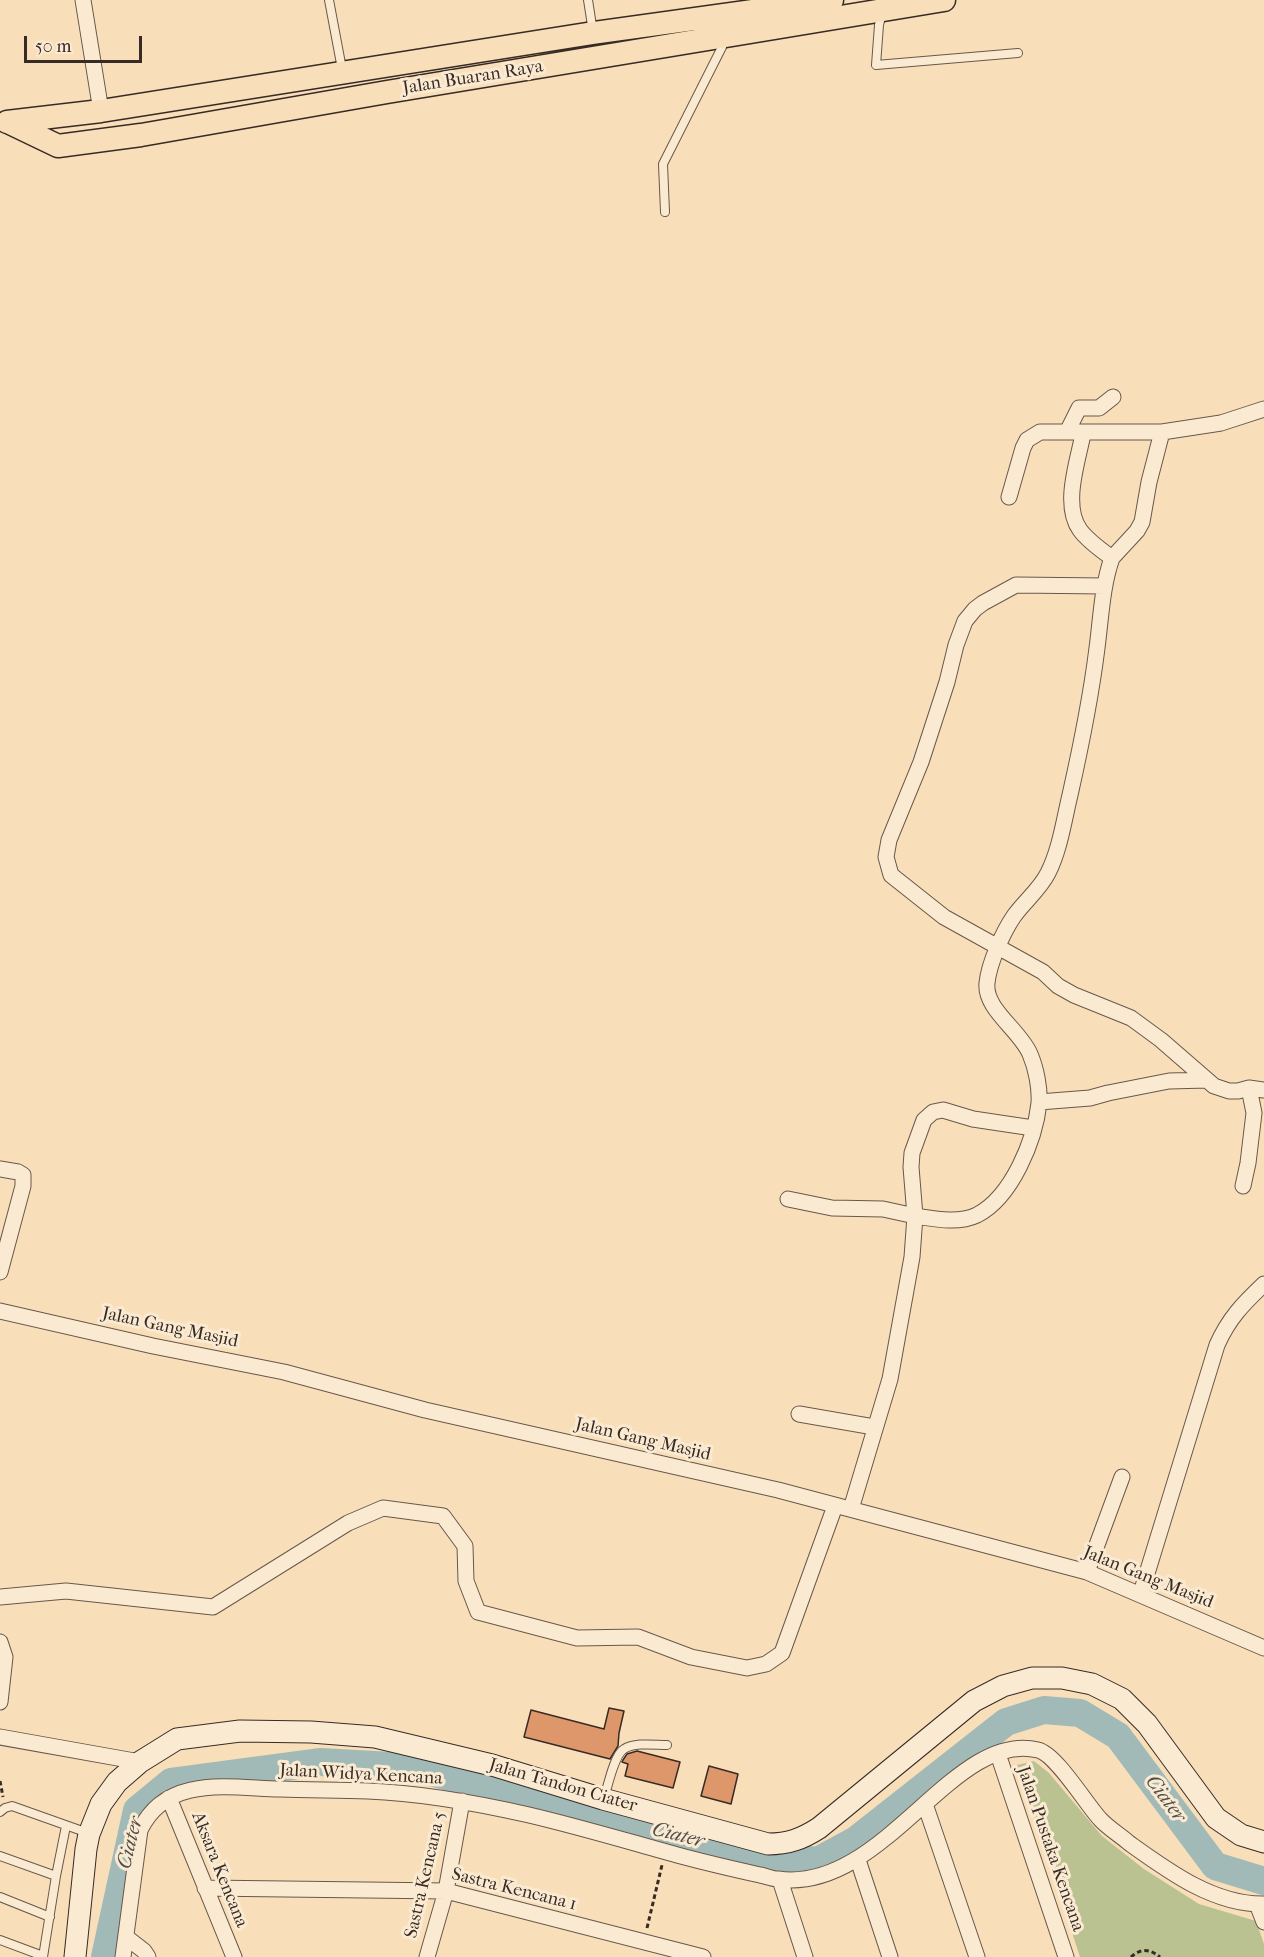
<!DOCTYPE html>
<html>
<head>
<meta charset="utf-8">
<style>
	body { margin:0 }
	#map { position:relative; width:1264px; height:1957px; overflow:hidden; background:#f9dfb9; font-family:"IM FELL French Canon",serif }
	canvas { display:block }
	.scale { position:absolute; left:24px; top:36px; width:118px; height:27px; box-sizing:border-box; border:3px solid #372b25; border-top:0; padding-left:8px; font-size:18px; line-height:21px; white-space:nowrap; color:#372b25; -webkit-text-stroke:4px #fbead2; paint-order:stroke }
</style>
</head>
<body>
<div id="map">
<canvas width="1264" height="1957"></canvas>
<div class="scale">50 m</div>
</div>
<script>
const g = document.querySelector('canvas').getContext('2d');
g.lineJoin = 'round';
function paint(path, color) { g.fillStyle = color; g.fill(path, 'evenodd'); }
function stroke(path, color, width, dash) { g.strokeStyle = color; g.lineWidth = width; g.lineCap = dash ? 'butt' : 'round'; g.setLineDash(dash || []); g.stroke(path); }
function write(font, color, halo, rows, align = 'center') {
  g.font = font + ' "IM FELL French Canon",serif'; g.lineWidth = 6; g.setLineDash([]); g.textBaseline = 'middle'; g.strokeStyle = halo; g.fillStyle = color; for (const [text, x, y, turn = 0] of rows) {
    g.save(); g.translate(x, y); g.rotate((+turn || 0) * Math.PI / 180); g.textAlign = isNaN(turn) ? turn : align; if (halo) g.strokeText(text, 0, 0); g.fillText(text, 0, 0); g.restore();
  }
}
paint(new Path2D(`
	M1034,1761L1049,1773L1102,1836L1144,1869L1199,1904L1256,1921L1264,1944V1957H1080L1017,1765Z`), '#bbc291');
stroke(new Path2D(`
	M105,1957L137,1810L171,1782L321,1762L410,1767L776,1861L819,1860L856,1840L1006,1722L1044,1710L1080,1713L1118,1736L1215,1866L1264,1881`), '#a1bab8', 28);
const building = new Path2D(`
	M609,1708L624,1711L619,1733L618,1746L610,1759L524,1737L531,1710L604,1729Z
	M637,1751L680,1762L673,1788L625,1776L628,1764L622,1762L623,1760L627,1754Z
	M709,1766L738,1774L731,1804L701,1796Z`);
paint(building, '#de976a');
stroke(building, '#372b25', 1.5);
const lane = new Path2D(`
	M329,0L342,69
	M588,0L593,32
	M882,12L879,25L876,65L1018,53
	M665,212L663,164L722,47V39
	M604,1798C608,1786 614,1755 624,1749C635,1742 655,1745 667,1745
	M0,1812L5,1808L12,1806L88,1833
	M0,1856L56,1876
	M0,1897L50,1917
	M0,1940L43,1956
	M43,1957L56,1876L66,1826`);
const street = new Path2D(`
	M83,0L101,111
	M1067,432L1079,408H1099L1113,397
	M1009,497L1023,448L1027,440L1040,432H1162L1221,423L1264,409
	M1112,558L1137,531L1142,522L1149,482L1162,432
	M1105,586L1016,585L983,603L975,609L965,621L956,645L947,682L921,762L889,840L886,857L891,875L944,917L1043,972L1058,986L1074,995L1131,1018L1161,1040L1214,1086L1229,1091H1238L1249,1088L1264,1090
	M1039,1102L1090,1098L1108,1093L1169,1081L1207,1080
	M0,1169L18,1172L23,1175V1186L0,1272
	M1243,1186L1248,1163L1254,1113L1249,1088
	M788,1199L832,1208L883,1209L915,1216L911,1167L912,1153L924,1120L933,1112L943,1110L973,1119L1033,1128
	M0,1311L153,1346L284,1372L425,1410L778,1490L1087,1572L1264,1648
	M799,1414L874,1427
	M851,1509L890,1379L912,1257L915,1216C935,1219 958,1224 977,1215C1012,1197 1035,1140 1039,1103C1040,1088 1036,1068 1030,1054C1020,1030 984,1009 987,983C989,963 1003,932 1014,916C1025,901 1040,889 1048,873C1060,849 1064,820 1070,795C1081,746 1091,697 1097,648C1101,618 1102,586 1112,558C1101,550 1088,541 1080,530C1062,505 1078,461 1083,434
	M1087,1572L1122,1477
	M1141,1593L1217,1345C1229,1318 1243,1304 1264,1284
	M0,1597L66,1591L213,1607L348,1523L383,1508L443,1516L465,1546L466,1581L478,1612L577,1638L638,1637L691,1657L747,1668L766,1664L782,1653L835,1506
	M0,1642L5,1657L0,1702
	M0,1737L140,1762
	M998,1754L1066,1957
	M169,1798L234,1957
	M925,1804L977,1957
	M858,1860L890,1957
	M780,1880L805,1957
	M205,1888L446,1891L703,1957
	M1257,1904L1264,1922
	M126,1937L144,1951L148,1957
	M123,1957L140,1830C167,1774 230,1788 280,1789C309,1790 339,1790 368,1791C422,1793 476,1803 529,1815C580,1827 630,1842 681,1856C707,1863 733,1869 760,1875C766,1876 772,1879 778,1879C883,1894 953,1729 1038,1750C1056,1754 1086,1804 1100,1819C1108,1828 1120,1835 1129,1843C1168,1871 1214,1905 1264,1904
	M427,1957L446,1891L462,1801`);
const secondary = new Path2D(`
	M75,1957L86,1849L89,1834L101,1804L117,1782L140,1762L177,1739L240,1731L311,1732L375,1737L492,1765L603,1799L768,1844C788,1844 802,1839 819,1828L974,1701L1003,1686L1032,1678H1062L1092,1684L1122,1699L1147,1724L1216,1818L1241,1835L1264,1842`);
const primary = new Path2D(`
	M7,122L101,111L593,33L832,0
	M8,122L58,146L141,135L387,92L944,0`);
stroke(lane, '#68584a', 10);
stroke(street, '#68584a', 17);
stroke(secondary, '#372b25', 23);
stroke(primary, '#372b25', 25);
stroke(new Path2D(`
	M0,1781L3,1797
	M647,1928L662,1865
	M1131,1957C1141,1948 1150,1949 1160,1957`), '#372b25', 3, [4.5, 3]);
stroke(lane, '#fbead2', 8);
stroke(street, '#fbead2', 15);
stroke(secondary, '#fbead2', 21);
stroke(primary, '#f9dfb9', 22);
write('18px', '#372b25', '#fbead2', [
	["Jalan Buaran Raya",473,78,-9],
	["Jalan Gang Masjid",170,1328,12],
	["Jalan Gang Masjid",643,1440,13],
	["Jalan Gang Masjid",1148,1578,22],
	["Jalan Widya Kencana",361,1775,3],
	["Jalan Tandon Ciater",563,1786,16],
	["Jalan Pustaka Kencana",1050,1849,71],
	["Aksara Kencana",219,1870,68],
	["Sastra Kencana 5",426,1875,-77],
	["Sastra Kencana 1",514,1890,14]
]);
write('italic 20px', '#524f4a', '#fbead2', [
	["Ciater",1165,1799,53],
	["Ciater",678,1836,14],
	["Ciater",131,1843,-76]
]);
</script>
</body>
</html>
